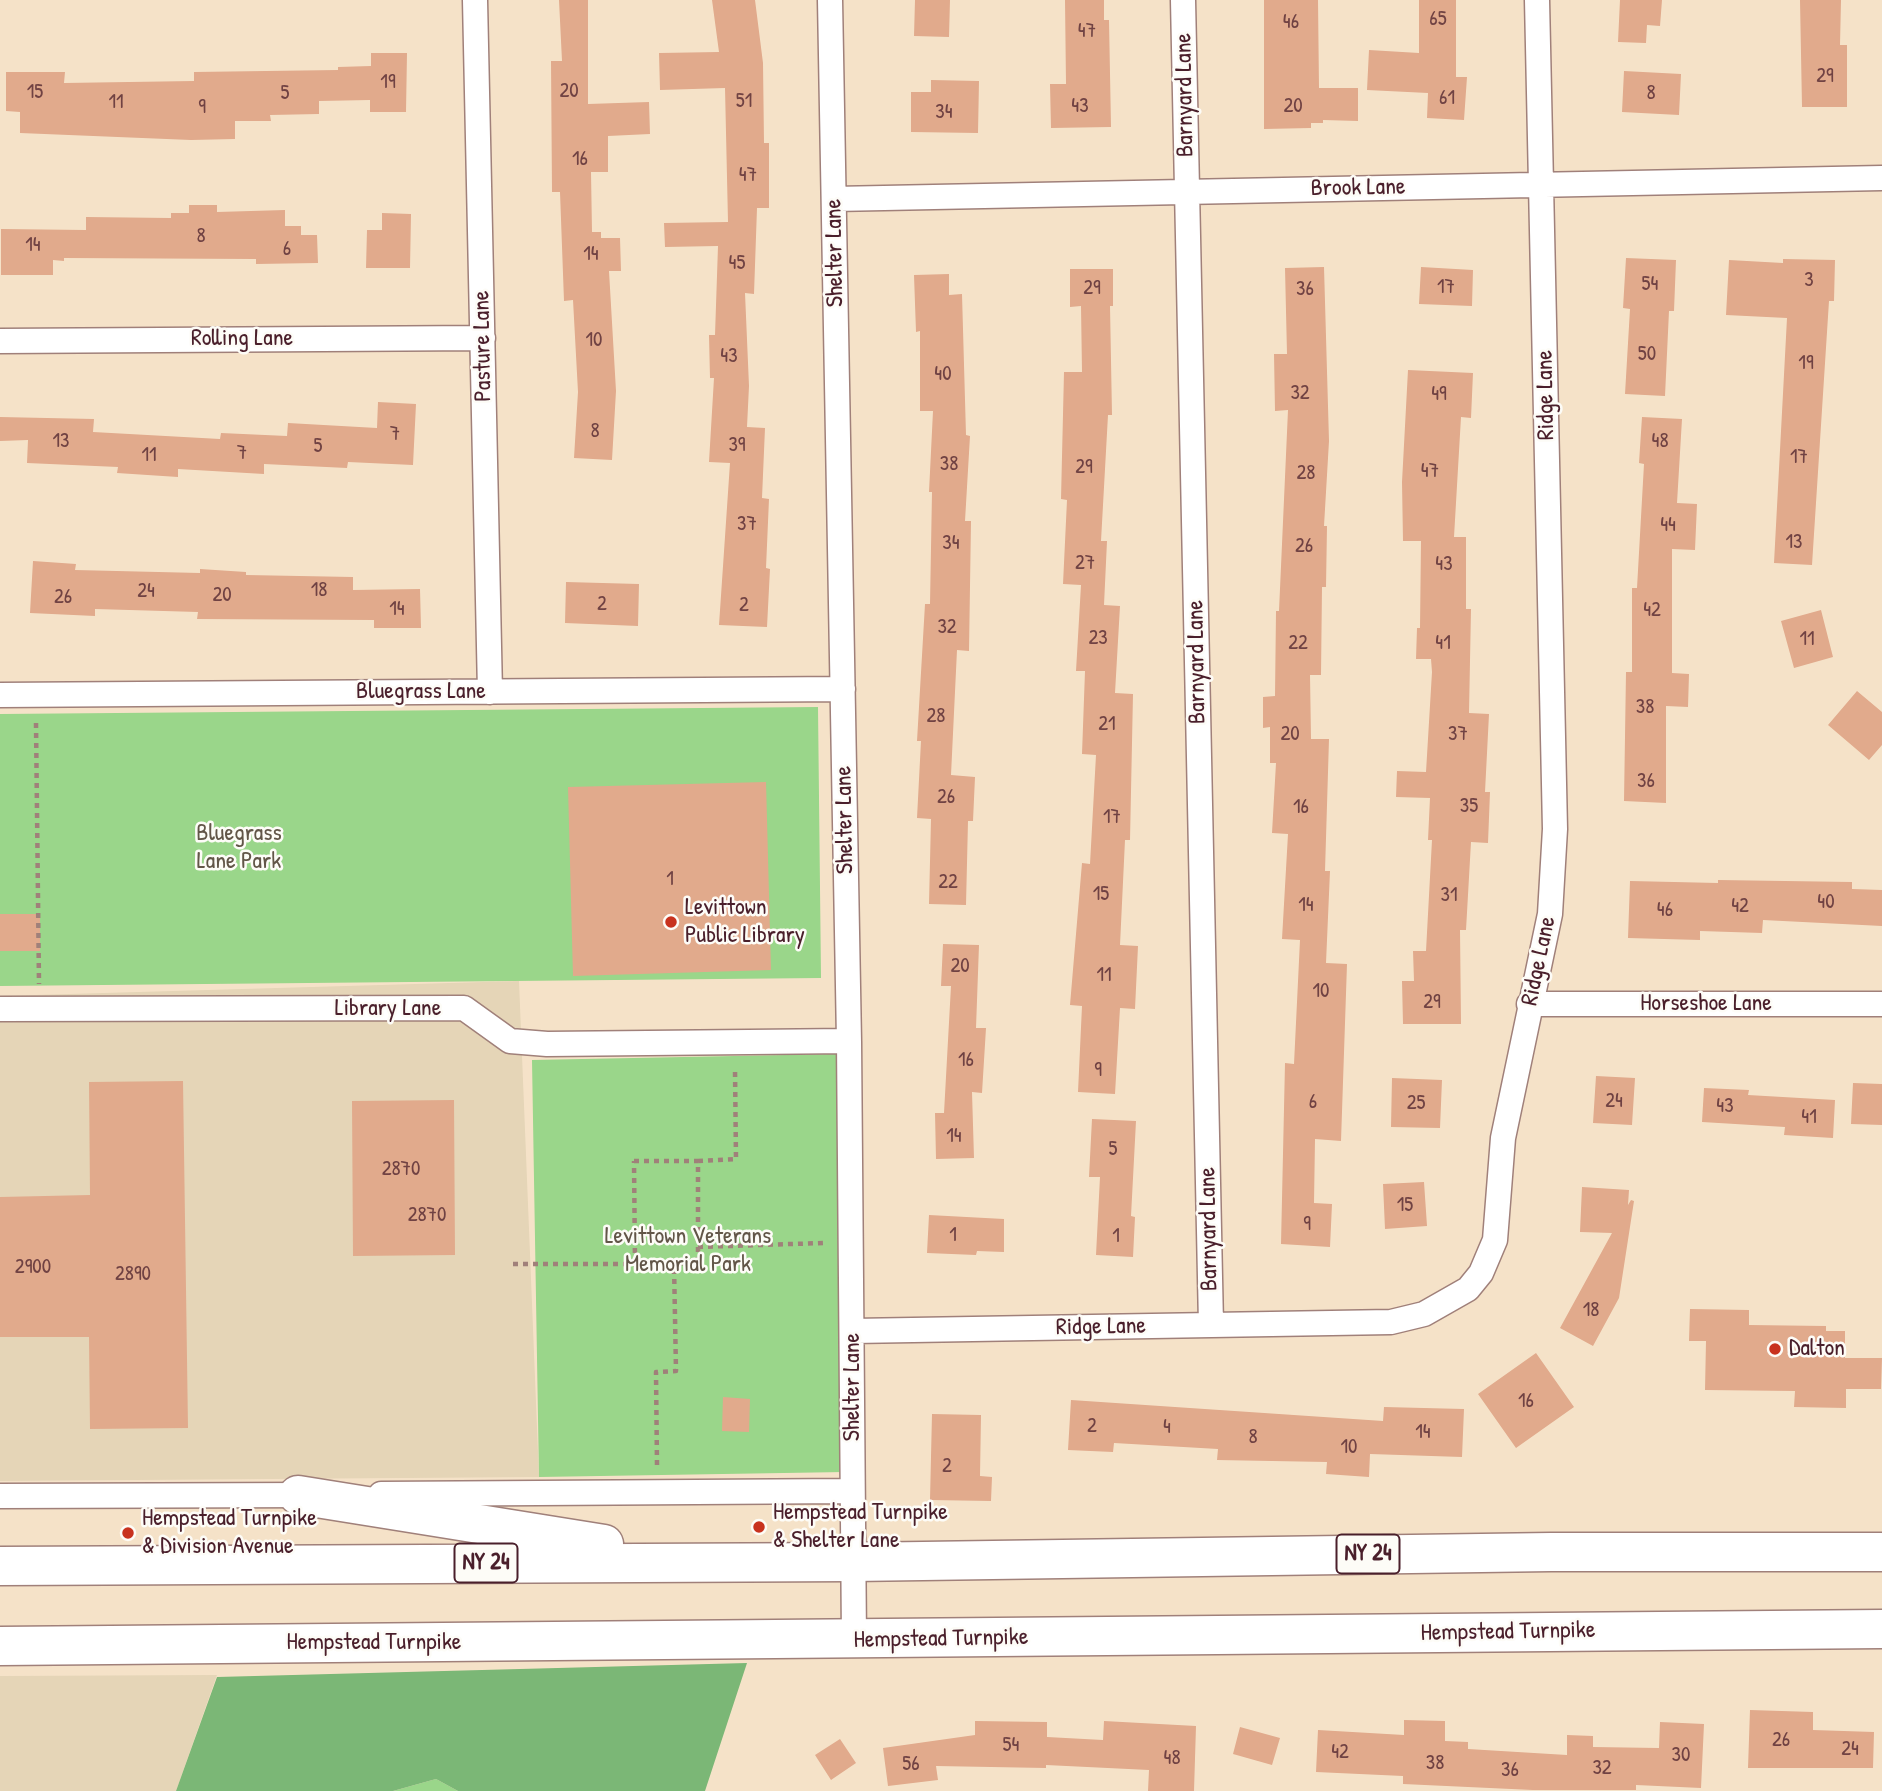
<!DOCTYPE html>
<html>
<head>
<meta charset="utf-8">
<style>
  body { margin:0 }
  canvas { display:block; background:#f5e2c8 }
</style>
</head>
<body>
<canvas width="1882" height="1791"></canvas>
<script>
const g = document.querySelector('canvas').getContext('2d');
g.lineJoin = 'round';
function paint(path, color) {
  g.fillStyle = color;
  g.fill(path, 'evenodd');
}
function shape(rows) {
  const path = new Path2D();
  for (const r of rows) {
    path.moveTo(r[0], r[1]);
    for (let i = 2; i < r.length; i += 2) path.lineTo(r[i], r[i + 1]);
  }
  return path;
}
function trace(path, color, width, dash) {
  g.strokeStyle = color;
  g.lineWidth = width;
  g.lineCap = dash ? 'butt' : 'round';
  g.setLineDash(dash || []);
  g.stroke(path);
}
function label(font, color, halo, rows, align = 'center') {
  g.font = font + ' "Patrick Hand",sans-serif';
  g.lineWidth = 5;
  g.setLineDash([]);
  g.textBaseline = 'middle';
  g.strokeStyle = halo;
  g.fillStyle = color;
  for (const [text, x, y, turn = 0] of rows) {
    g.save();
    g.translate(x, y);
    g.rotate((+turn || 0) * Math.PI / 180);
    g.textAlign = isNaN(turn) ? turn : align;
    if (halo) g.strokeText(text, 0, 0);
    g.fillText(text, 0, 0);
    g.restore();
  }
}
paint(shape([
  [519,981,539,1477,0,1481,0,996],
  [217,1675,176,1791,0,1791,0,1676]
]), '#e5d5b7');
paint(shape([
  [818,707,821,978,0,986,0,714],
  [836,1054,845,1472,539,1477,532,1060],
  [436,1779,458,1791,393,1791]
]), '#9ad68a');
paint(shape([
  [747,1663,705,1791,458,1791,436,1779,393,1791,176,1791,217,1677]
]), '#7bb776');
paint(shape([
  [559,0,588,0,588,104,649,102,650,134,608,136,608,172,591,172,592,232,601,232,601,238,620,238,621,271,609,271,616,391,612,460,574,458,578,392,573,300,564,301,560,192,552,192,551,61,562,61],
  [712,0,755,0,763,63,764,143,769,143,769,208,757,208,754,294,745,293,749,386,747,427,765,428,762,498,769,499,766,568,770,569,767,627,719,625,730,463,709,462,714,378,710,378,709,335,715,335,718,246,665,247,664,223,728,222,725,88,660,90,659,53,719,52],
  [915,0,950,0,949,37,914,36],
  [1065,0,1104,0,1104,20,1109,20,1111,127,1051,128,1050,84,1066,84],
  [1264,0,1318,0,1319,88,1358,88,1358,121,1323,120,1323,123,1311,123,1311,128,1264,129],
  [1419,0,1456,0,1456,77,1467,77,1464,120,1427,118,1428,93,1367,90,1369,50,1419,53],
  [1620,0,1662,0,1660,26,1647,25,1646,43,1618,42],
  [1800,0,1841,0,1840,45,1847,45,1847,107,1802,107],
  [371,53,407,53,406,112,370,112,370,100,319,101,319,114,270,115,271,121,235,121,235,139,191,140,20,133,20,112,6,111,6,72,65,72,64,83,194,81,194,72,338,70,338,67,371,66],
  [1624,71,1681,74,1679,115,1622,112],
  [931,80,979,81,978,133,911,132,911,92,931,92],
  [189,205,217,205,217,212,285,210,285,226,301,226,301,235,317,235,318,263,256,264,256,259,64,258,64,261,53,260,53,275,1,275,1,229,86,230,86,217,171,218,171,213,189,213],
  [382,213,411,214,410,268,366,268,367,230,382,230],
  [1626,258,1676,260,1674,311,1669,311,1665,396,1625,394,1630,309,1623,308],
  [1783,259,1835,260,1834,301,1829,301,1812,565,1774,563,1787,318,1726,315,1729,260,1783,263],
  [1324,267,1329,441,1324,526,1327,526,1326,587,1322,587,1321,675,1310,675,1311,739,1329,739,1325,871,1330,871,1326,963,1347,964,1341,1141,1315,1139,1314,1203,1332,1204,1330,1247,1281,1244,1285,1063,1294,1064,1300,940,1282,939,1288,834,1272,833,1276,763,1270,763,1270,727,1263,728,1263,697,1275,696,1276,611,1279,611,1288,410,1275,411,1274,354,1287,354,1285,268],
  [1421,267,1473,270,1472,306,1419,304],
  [1070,269,1113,269,1113,306,1110,306,1112,415,1108,415,1101,541,1107,541,1104,605,1120,606,1115,693,1133,694,1130,840,1125,840,1120,945,1138,946,1135,1009,1120,1008,1115,1094,1078,1092,1082,1006,1070,1005,1082,863,1090,864,1096,755,1082,754,1085,671,1076,671,1081,585,1063,584,1067,500,1061,499,1064,372,1082,372,1081,306,1070,307],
  [949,274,949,295,962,294,966,435,970,436,965,521,971,521,969,651,957,650,951,775,975,777,973,821,968,821,966,905,929,904,931,819,917,818,921,741,917,741,925,604,930,604,932,492,929,492,933,411,920,411,920,331,916,332,914,275],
  [1408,370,1473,373,1471,418,1461,417,1454,537,1466,537,1466,609,1471,609,1469,713,1489,714,1485,792,1490,792,1488,843,1471,842,1466,930,1460,930,1461,1024,1403,1024,1402,981,1414,981,1413,951,1426,951,1432,840,1428,840,1430,798,1396,797,1397,771,1426,772,1432,672,1431,659,1416,659,1417,628,1420,628,1421,541,1403,541,1402,482],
  [378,402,416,404,413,465,348,462,347,468,264,464,264,474,178,469,178,477,117,473,118,467,27,463,28,440,0,441,0,417,94,419,93,432,220,439,221,433,287,436,288,423,377,428],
  [1642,417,1682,419,1677,503,1697,504,1695,550,1672,549,1672,673,1689,674,1688,707,1666,706,1666,803,1624,801,1626,672,1632,672,1632,588,1637,588,1644,464,1639,463],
  [33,561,76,564,75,570,200,573,200,569,246,572,246,575,353,577,353,590,420,589,421,628,374,628,374,620,197,619,198,612,95,609,95,616,30,613],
  [566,582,639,584,638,626,565,623],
  [1821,610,1833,657,1794,668,1781,621],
  [1857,691,1882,712,1882,745,1869,760,1828,725],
  [766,782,771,970,573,976,568,787],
  [1718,880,1852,882,1852,889,1882,890,1882,926,1763,920,1762,933,1700,931,1700,940,1628,938,1630,881,1718,883],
  [0,914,40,914,40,951,0,951],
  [943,944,979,945,976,1028,986,1028,982,1093,972,1092,974,1158,936,1159,935,1113,944,1113,951,986,941,986],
  [1596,1076,1635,1078,1632,1125,1593,1123],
  [1392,1078,1442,1080,1440,1128,1391,1127],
  [183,1081,188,1428,90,1429,89,1337,0,1337,0,1197,90,1195,89,1082],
  [1853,1083,1882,1084,1882,1125,1851,1124],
  [1704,1088,1749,1090,1748,1095,1835,1100,1833,1138,1784,1135,1785,1127,1702,1122],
  [454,1100,455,1255,353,1256,352,1101],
  [1092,1119,1136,1121,1131,1216,1135,1217,1133,1257,1096,1255,1100,1177,1089,1177],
  [1424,1182,1427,1226,1385,1229,1383,1184],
  [1582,1187,1629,1190,1628,1205,1631,1200,1634,1201,1619,1298,1593,1346,1560,1328,1612,1233,1580,1232],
  [929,1215,1004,1219,1004,1252,977,1251,976,1255,927,1253],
  [1690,1309,1749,1310,1749,1325,1826,1326,1826,1331,1845,1331,1845,1358,1882,1358,1881,1389,1846,1389,1846,1408,1794,1407,1795,1391,1705,1390,1706,1341,1689,1341],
  [1536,1353,1574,1407,1516,1448,1478,1394],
  [723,1397,750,1399,749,1432,722,1431],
  [1071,1400,1383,1421,1384,1407,1464,1409,1462,1457,1370,1454,1369,1477,1326,1474,1327,1462,1217,1460,1218,1449,1114,1443,1113,1452,1068,1450],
  [932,1414,981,1415,980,1476,992,1477,991,1501,930,1500],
  [1750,1710,1813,1712,1813,1730,1874,1732,1873,1768,1748,1768],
  [1404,1720,1445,1721,1445,1741,1468,1742,1468,1749,1567,1755,1567,1735,1593,1736,1593,1747,1659,1748,1660,1722,1704,1724,1701,1788,1636,1785,1636,1790,1533,1790,1403,1784,1403,1776,1316,1772,1318,1730,1404,1735],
  [975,1721,1047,1722,1047,1737,1103,1740,1104,1721,1196,1726,1194,1791,1148,1791,1149,1770,1046,1765,1046,1768,936,1766,938,1780,888,1786,883,1748,975,1735],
  [1240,1727,1280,1738,1272,1765,1233,1754],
  [840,1739,856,1763,831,1780,815,1755]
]), '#e1aa8c');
const minor = shape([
  [475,0,490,692],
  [830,0,849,1041,854,1640],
  [1183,0,1211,1324],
  [834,199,1882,178],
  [0,341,483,338],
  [0,695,843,689],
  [1529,1004,1882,1004],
  [0,1009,464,1008,510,1041,547,1044,849,1041],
  [853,1331,1391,1322,1424,1314,1468,1289,1481,1273,1495,1240,1503,1138,1550,914,1555,829,1537,0],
  [381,1494,852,1491],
  [0,1496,313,1495]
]);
const primary = shape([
  [298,1495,604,1544],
  [0,1566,853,1562,1551,1552,1882,1552],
  [0,1646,1882,1629]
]);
trace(minor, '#a0807a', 27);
trace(primary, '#a0807a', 41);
trace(shape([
  [36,723,39,984],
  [634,1161,698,1161,698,1263,635,1264,634,1161],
  [698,1161,736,1159,735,1069],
  [698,1247,823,1243],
  [513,1264,635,1264],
  [657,1465,656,1372,676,1371,674,1264]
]), '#a0807a', 4.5, [5, 5]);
trace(minor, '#fff', 24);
trace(primary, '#fff', 38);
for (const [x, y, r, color] of [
  [671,922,7,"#c8321e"],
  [1775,1349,7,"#c8321e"],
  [759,1527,7,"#c8321e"],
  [128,1533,7,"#c8321e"]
]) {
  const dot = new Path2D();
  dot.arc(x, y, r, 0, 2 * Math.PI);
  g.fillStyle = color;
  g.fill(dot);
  trace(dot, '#fdfcf7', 2.5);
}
label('21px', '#704243', null, [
  ["65",1438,19],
  ["46",1291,22],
  ["47",1087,31],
  ["29",1825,76],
  ["19",388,82],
  ["20",569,91],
  ["15",35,92],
  ["5",285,93],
  ["8",1651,93],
  ["61",1447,98],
  ["51",744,101],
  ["11",116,102],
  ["43",1080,106],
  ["20",1293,106],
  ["9",202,107],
  ["34",944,112],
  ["16",580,159],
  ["47",748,175],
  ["8",201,236],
  ["14",33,245],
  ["6",287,249],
  ["14",591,254],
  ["45",737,263],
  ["3",1809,280],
  ["54",1650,284],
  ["17",1446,287],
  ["29",1092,288],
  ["36",1305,289],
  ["10",594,340],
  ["50",1647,354],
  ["43",729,356],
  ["19",1806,363],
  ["40",943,374],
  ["32",1300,393],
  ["49",1439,394],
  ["8",595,431],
  ["7",395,434],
  ["13",61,441],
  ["48",1660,441],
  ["39",737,445],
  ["5",318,446],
  ["7",242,453],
  ["11",149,455],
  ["17",1799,457],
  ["38",949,464],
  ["29",1084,467],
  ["47",1430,471],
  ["28",1306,473],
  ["37",747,524],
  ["44",1668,525],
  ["13",1794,542],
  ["34",951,543],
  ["26",1304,546],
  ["27",1085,563],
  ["43",1444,564],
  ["18",319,590],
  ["24",146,591],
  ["20",222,595],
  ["26",63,597],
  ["2",602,604],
  ["2",744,605],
  ["14",397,609],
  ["42",1652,610],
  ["32",947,627],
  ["23",1098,638],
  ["11",1807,639],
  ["22",1298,643],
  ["41",1443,643],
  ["38",1645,707],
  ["28",936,716],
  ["21",1107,724],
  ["20",1290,734],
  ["37",1458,734],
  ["36",1646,781],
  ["26",946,797],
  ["35",1469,806],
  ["16",1301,807],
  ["17",1112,817],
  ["1",670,879],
  ["22",948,882],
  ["15",1101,894],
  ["31",1449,895],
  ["40",1826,902],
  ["14",1306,905],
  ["42",1740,906],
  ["46",1665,910],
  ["20",960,966],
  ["11",1104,975],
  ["10",1321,991],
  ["29",1432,1002],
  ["16",966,1060],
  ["9",1098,1070],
  ["24",1614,1101],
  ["6",1313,1102],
  ["25",1416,1103],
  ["43",1725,1106],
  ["41",1809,1117],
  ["14",954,1136],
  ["5",1113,1149],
  ["2870",401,1169],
  ["15",1405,1205],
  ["2870",427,1215],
  ["9",1307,1224],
  ["1",953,1235],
  ["1",1116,1236],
  ["2900",33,1267],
  ["2890",133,1274],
  ["18",1591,1310],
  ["16",1526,1401],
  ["2",1092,1426],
  ["4",1167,1427],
  ["14",1423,1432],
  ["8",1253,1437],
  ["10",1349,1447],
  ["2",947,1466],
  ["26",1781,1740],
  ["54",1011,1745],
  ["24",1850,1749],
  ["42",1340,1752],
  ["30",1681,1755],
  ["48",1172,1758],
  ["38",1435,1763],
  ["56",911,1764],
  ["32",1602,1768],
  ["36",1510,1770]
]);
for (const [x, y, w] of [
  [1368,1554,63],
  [486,1563,63]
]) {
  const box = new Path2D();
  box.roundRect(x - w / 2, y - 19.5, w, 39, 5);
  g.fillStyle = '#fdfcf7';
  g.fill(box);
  trace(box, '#4a1f2b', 2);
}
label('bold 23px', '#4a1f2b', null, [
  ["NY 24",1368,1554],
  ["NY 24",486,1563]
]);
label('24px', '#4a1f2b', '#fdfcf7', [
  ["Barnyard Lane",1185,95,-91],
  ["Brook Lane",1358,188,-1],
  ["Shelter Lane",835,253,-91],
  ["Rolling Lane",242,339],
  ["Pasture Lane",483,346,-91],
  ["Ridge Lane",1546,395,-91],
  ["Barnyard Lane",1197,662,-91],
  ["Bluegrass Lane",421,692],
  ["Shelter Lane",845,820,-91],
  ["Ridge Lane",1539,961,-78],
  ["Horseshoe Lane",1706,1004],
  ["Library Lane",388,1009],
  ["Barnyard Lane",1209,1229,-91],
  ["Ridge Lane",1101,1327,-1],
  ["Shelter Lane",853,1387,-90],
  ["Hempstead Turnpike",1508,1632,-1],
  ["Hempstead Turnpike",941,1639,-1],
  ["Hempstead Turnpike",374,1643]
]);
label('24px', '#625648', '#fdfcf7', [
  ["Bluegrass",239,834],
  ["Lane Park",239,862],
  ["Levittown Veterans",688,1237],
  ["Memorial Park",688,1265]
]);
label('24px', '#4a1f2b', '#fdfcf7', [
  ["Levittown",685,908],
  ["Public Library",685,936],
  ["Dalton",1789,1349],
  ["Hempstead Turnpike",773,1513],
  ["& Shelter Lane",773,1541],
  ["Hempstead Turnpike",142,1519],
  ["& Division Avenue",142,1547]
], 'left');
</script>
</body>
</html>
